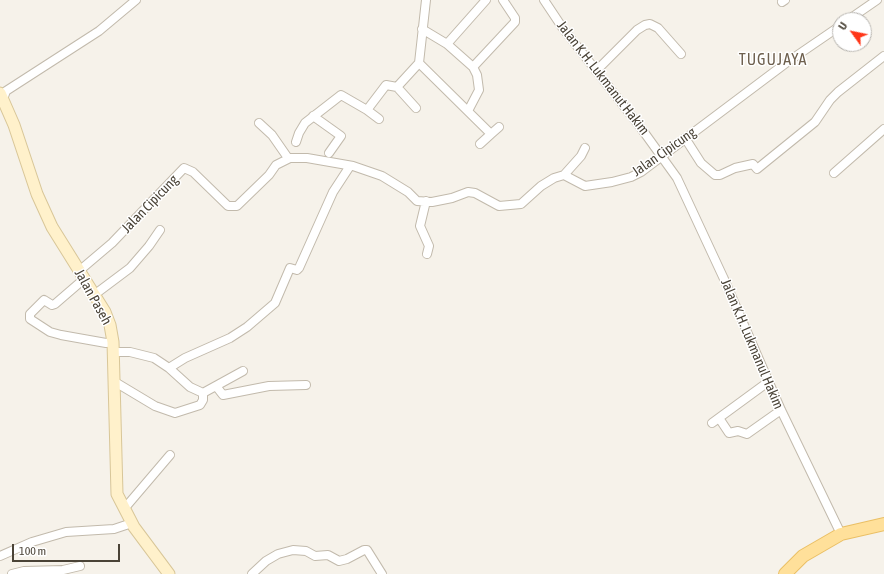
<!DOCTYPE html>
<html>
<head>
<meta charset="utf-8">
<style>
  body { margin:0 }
  #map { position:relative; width:884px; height:574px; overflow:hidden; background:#f6f2ea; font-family:"Asap Condensed",sans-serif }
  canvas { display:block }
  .north { position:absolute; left:832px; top:12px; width:40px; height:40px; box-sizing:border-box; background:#fff; border:1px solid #b7b4af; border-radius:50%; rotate:303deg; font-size:11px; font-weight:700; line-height:16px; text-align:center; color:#4a4337 }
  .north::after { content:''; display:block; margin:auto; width:14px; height:18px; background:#ff3618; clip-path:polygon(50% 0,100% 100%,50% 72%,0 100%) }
  .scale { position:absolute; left:12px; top:544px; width:108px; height:18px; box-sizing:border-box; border:2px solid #4a4337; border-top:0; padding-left:5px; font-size:12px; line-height:14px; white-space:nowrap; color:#4a4337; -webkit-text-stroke:3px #fff; paint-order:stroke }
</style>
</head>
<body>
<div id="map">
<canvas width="884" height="574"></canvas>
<div class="north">U</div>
<div class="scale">100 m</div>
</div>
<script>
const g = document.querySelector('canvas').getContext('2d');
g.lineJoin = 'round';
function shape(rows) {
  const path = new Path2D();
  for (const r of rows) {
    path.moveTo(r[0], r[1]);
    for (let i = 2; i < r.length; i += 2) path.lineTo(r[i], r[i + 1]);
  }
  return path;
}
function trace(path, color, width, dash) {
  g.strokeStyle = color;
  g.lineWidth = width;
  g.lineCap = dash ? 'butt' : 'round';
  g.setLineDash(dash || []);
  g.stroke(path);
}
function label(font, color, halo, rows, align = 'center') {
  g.font = font + ' "Asap Condensed",sans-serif';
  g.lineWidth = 3;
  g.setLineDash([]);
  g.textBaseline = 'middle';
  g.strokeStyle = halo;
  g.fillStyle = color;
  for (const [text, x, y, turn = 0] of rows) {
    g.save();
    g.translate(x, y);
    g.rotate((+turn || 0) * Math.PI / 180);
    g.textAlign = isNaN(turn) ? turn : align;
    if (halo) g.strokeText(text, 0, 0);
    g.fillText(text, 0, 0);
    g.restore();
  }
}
const street = shape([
  [544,0,562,27,641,128,677,178,724,279,781,410,841,534],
  [782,2,785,0],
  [848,20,877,0],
  [422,29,447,44,473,67,515,22,515,18,503,0],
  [447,44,486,0],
  [419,63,491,134,499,127],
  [596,71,637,30,645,25,650,24,658,28,681,54],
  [3,99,6,91,99,31,136,0],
  [416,108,397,87,419,63,426,0],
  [367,110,379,119],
  [468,111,479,90,477,75,473,67],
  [313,116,341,136,329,153],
  [259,123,272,135,288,158],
  [685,138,701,163,715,175,720,175,735,168,753,164,757,169,815,122,830,100,838,92,884,56],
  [296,142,299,133,305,123,341,95,367,110,386,85,397,87],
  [480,144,491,134],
  [834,173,884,129],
  [564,175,581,156,585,148],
  [426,201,420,226,429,246,427,254],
  [79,271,112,243,184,168,193,172,228,206,237,206,269,175,276,165,290,158,307,158,353,166,382,176,408,192,417,201,432,202,452,198,468,192,475,193,499,206,521,204,541,186,554,178,564,175,585,186,612,182,631,177,641,172,786,63,840,26],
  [84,279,55,304,52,305,44,300,30,314,30,319,50,332,61,335,106,343,113,342],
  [94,295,130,268,149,246,160,230],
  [113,352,130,352,154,358,169,368,190,387,203,393,243,371],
  [169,368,185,358,230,338,247,327,275,303,290,268,297,270,299,268,333,192,350,166],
  [115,382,155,406,175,413,200,405,203,400,203,393],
  [216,386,223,395,269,386,306,385],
  [719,418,729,433,738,431,747,434,781,410],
  [712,423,768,382],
  [124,509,170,455],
  [0,556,32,542,66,532,114,529,132,523],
  [12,574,24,571,63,570,80,566],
  [252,574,266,561,278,554,293,550,306,551,315,556,328,555,339,561,347,559,364,550,367,550,382,574]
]);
const secondary = shape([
  [0,93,14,125,37,194,52,227,105,312,110,325,113,342,117,494,134,527,169,574]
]);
const primary = shape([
  [785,574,803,556,841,534,884,524]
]);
trace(street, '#c2baac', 10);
trace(secondary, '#d8c698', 13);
trace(primary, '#eabf64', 14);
trace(street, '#fff', 8);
trace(secondary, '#fff1cb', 11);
trace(primary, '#ffe09a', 12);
label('14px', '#4a4337', '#fff', [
  ["Jalan K.H. Lukmanut Hakim",603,78,52],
  ["Jalan Cipicung",664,152,-35],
  ["Jalan Cipicung",150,204,-46],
  ["Jalan Paseh",93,297,61],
  ["Jalan K.H. Lukmanul Hakim",752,344,67]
]);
g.letterSpacing = '1px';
label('16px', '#6e604e', '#fff', [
  ["TUGUJAYA",773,60]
]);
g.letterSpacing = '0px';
</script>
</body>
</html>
